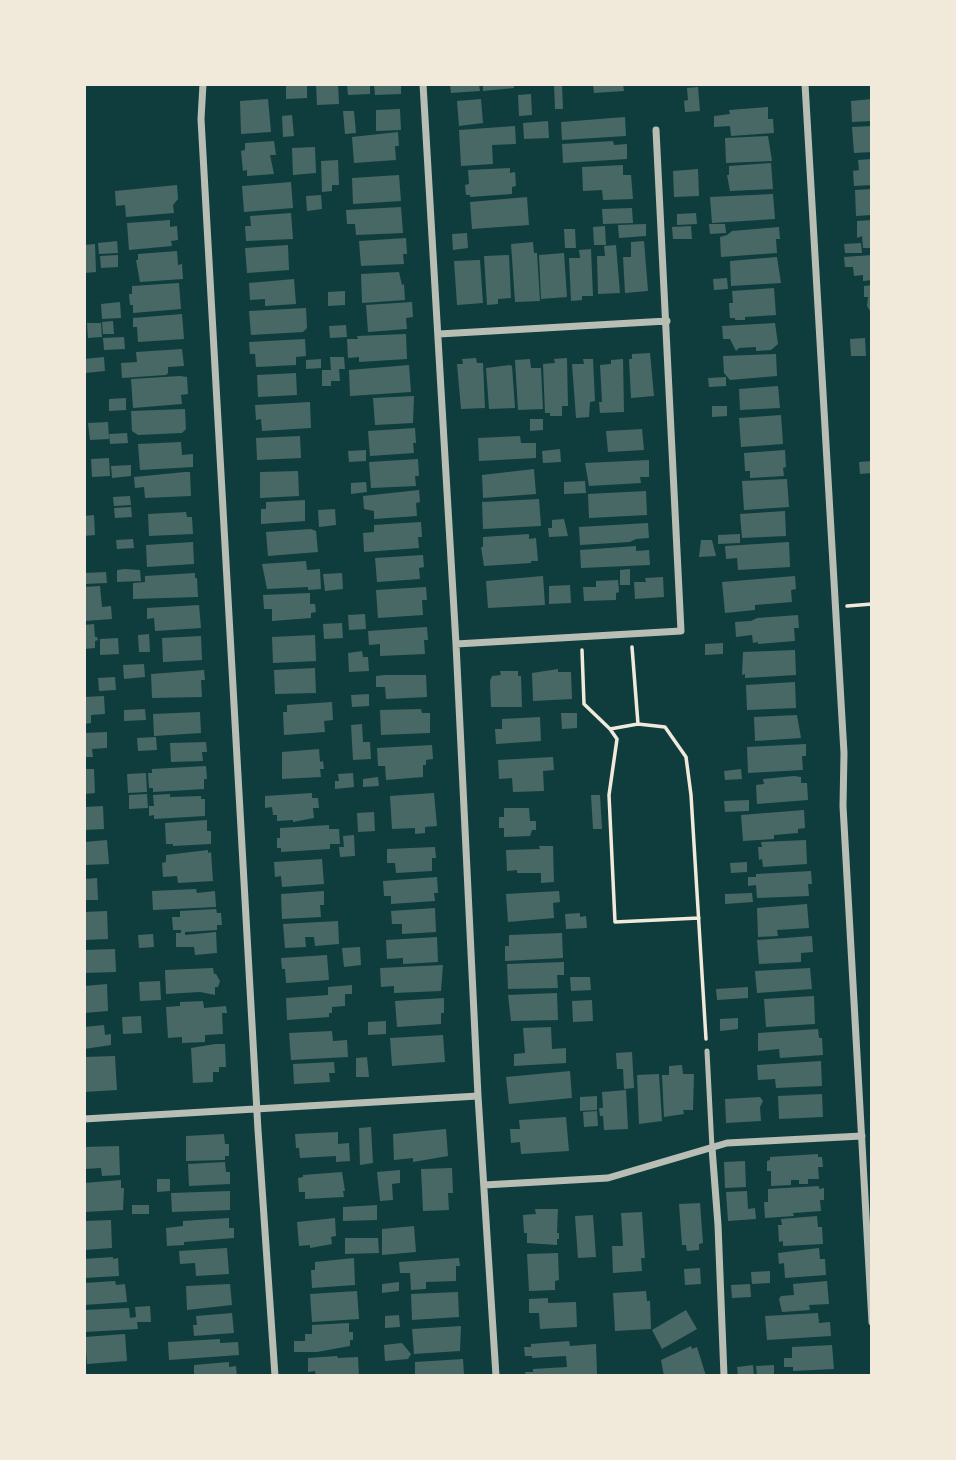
<!DOCTYPE html>
<html>
<head>
<meta charset="utf-8">
<style>
  body { margin:0 }
  #map { position:relative; width:956px; height:1460px; overflow:hidden; background:#0f3d3e; font-family:"Alegreya Sans",sans-serif }
  canvas { display:block }
  .frame { position:absolute; inset:0; border:86px solid #f1e9da; pointer-events:none }
</style>
</head>
<body>
<div id="map">
<canvas width="956" height="1460"></canvas>
<div class="frame"></div>
</div>
<script>
const g = document.querySelector('canvas').getContext('2d');
g.lineJoin = 'round';
function paint(path, color) {
  g.fillStyle = color;
  g.fill(path, 'evenodd');
}
function shape(rows) {
  const path = new Path2D();
  for (const r of rows) {
    path.moveTo(r[0], r[1]);
    for (let i = 2; i < r.length; i += 2) path.lineTo(r[i], r[i + 1]);
  }
  return path;
}
function trace(path, color, width, dash) {
  g.strokeStyle = color;
  g.lineWidth = width;
  g.lineCap = dash ? 'butt' : 'round';
  g.setLineDash(dash || []);
  g.stroke(path);
}
paint(shape([
  [286,84,307,84,307,98,286,99],
  [316,84,338,84,339,104,317,105],
  [347,84,370,84,370,94,348,95],
  [374,84,401,84,401,94,375,95],
  [450,84,479,84,480,91,451,93],
  [483,84,514,84,514,88,483,91],
  [554,84,562,84,563,109,555,109],
  [593,84,623,84,624,91,594,93],
  [698,87,700,111,685,112,684,101,688,100,687,88],
  [531,94,532,115,519,116,518,95],
  [268,99,271,132,241,134,240,101],
  [481,99,483,123,459,126,457,101],
  [872,99,872,121,852,122,851,101],
  [768,107,768,119,773,119,774,133,731,136,730,126,714,127,714,116,730,114,729,110],
  [400,109,401,130,376,131,376,110],
  [343,111,354,111,356,133,345,134],
  [292,115,294,136,283,137,282,116],
  [625,117,626,136,562,140,561,122],
  [548,121,549,138,524,139,523,123],
  [515,126,516,144,492,145,493,164,461,166,459,130],
  [872,126,872,152,854,153,852,127],
  [398,132,399,146,395,146,396,160,354,163,352,137],
  [768,136,772,161,726,163,725,138],
  [274,141,276,155,270,155,274,174,247,176,247,170,243,171,241,151,245,150,245,143],
  [613,141,614,145,627,144,627,159,563,163,562,144],
  [315,147,316,173,293,175,292,148],
  [872,159,872,185,854,186,853,171,859,170,858,160],
  [338,160,339,185,332,185,332,191,322,192,321,161],
  [771,163,773,189,730,191,727,175,729,175,729,166],
  [623,165,623,175,631,175,633,199,603,200,602,190,583,191,582,167],
  [510,168,510,173,515,172,516,186,512,187,512,194,470,197,470,195,466,195,465,185,469,184,468,170],
  [698,169,699,196,674,197,673,171],
  [399,175,401,201,353,204,352,178],
  [291,182,293,208,244,212,242,186],
  [177,185,178,199,173,205,174,213,126,217,125,205,116,206,115,191],
  [872,189,872,215,856,216,855,190],
  [773,194,775,219,712,223,710,197],
  [321,195,322,209,307,211,306,196],
  [527,197,529,225,472,229,470,202],
  [401,207,403,233,356,235,355,224,347,224,346,210],
  [632,208,633,223,603,224,602,209],
  [291,213,293,239,246,241,245,226,251,226,250,216],
  [696,213,697,224,677,225,677,214],
  [170,220,170,227,177,226,178,240,171,241,172,246,129,250,127,223],
  [872,220,872,248,863,248,862,236,857,238,857,221],
  [646,224,646,236,619,238,618,225],
  [709,224,725,224,726,233,710,234],
  [605,226,606,245,594,245,593,227],
  [691,226,692,239,673,239,672,227],
  [779,227,780,239,776,239,777,253,721,257,720,237,727,235,732,231],
  [564,229,575,229,576,248,565,248],
  [467,233,468,248,453,250,452,234],
  [406,238,407,254,403,254,404,264,361,266,359,241],
  [117,241,118,253,99,254,98,243],
  [644,241,648,291,625,293,623,257,631,257,631,242],
  [533,242,534,253,537,253,540,301,515,302,511,244],
  [861,243,862,253,845,253,844,244],
  [95,244,96,272,84,273,84,245],
  [288,245,289,270,247,273,245,248],
  [616,245,620,293,598,294,597,256,605,256,604,246],
  [591,249,593,296,582,296,582,300,571,301,569,258,580,258,579,250],
  [177,251,178,265,182,264,183,279,140,282,136,260,138,260,138,254],
  [564,253,567,297,541,299,539,255],
  [118,255,118,267,101,268,100,256],
  [509,255,511,298,498,299,498,304,487,305,484,256],
  [872,255,872,280,863,281,863,275,854,276,853,267,845,267,844,257],
  [777,257,781,283,731,286,730,261],
  [480,260,483,303,457,305,454,261],
  [399,272,402,285,404,284,405,300,362,303,361,274],
  [727,278,728,289,714,290,713,279],
  [294,279,296,304,265,306,265,299,250,300,249,283],
  [179,283,181,309,133,313,133,305,130,305,129,294,132,294,132,286],
  [872,285,872,311,870,311,867,306,868,297,864,297,864,286],
  [774,288,776,315,745,317,745,320,735,320,735,318,730,318,729,303,733,303,732,291],
  [345,291,345,305,328,306,328,292],
  [120,302,121,318,102,319,101,304],
  [412,302,413,317,406,318,407,329,368,332,366,305],
  [306,308,307,328,303,332,251,335,249,311],
  [182,314,184,339,138,342,137,327,133,327,133,318],
  [113,321,114,334,103,334,102,322],
  [87,323,101,323,102,337,88,338],
  [775,323,778,344,771,350,756,351,756,347,739,348,736,351,730,339,723,339,722,326],
  [346,325,347,337,330,338,329,326],
  [406,334,407,359,359,362,359,357,348,358,347,339,358,339,357,336],
  [124,337,125,349,104,350,103,338],
  [865,338,866,356,851,356,850,339],
  [305,339,306,356,296,357,296,365,256,367,255,354,250,354,249,342],
  [182,349,184,366,168,367,168,373,166,375,122,378,121,363,137,362,136,352],
  [650,353,654,396,631,398,629,359,632,359,632,354],
  [776,354,777,376,730,380,724,373,723,356],
  [104,357,105,371,85,373,84,359],
  [330,357,344,357,345,369,339,369,340,381,331,381,331,386,322,386,322,370,331,370],
  [476,358,477,363,483,363,485,408,461,409,457,364,463,364,462,359],
  [567,358,568,406,562,406,562,416,550,416,550,413,545,413,543,364,555,363,554,359],
  [321,359,321,368,306,369,306,360],
  [530,359,531,368,541,368,543,409,518,410,515,360],
  [583,359,593,359,595,401,590,402,589,417,576,418,572,364,584,364],
  [623,359,624,412,600,413,599,402,602,402,600,365,611,364,611,360],
  [409,365,411,392,350,396,349,370],
  [510,365,512,366,515,408,489,409,486,368],
  [296,373,297,395,258,397,257,375],
  [180,376,187,377,188,394,181,395,182,404,133,408,131,379],
  [726,377,726,386,709,387,708,378],
  [778,386,780,408,740,410,739,389],
  [414,396,413,423,375,425,373,398],
  [126,398,126,410,109,411,109,399],
  [310,402,311,428,262,431,261,419,256,420,255,405],
  [712,406,727,406,727,416,712,417],
  [185,409,186,429,182,433,138,435,132,431,131,411],
  [781,415,783,444,741,447,739,418],
  [530,419,543,419,543,430,530,431],
  [108,422,109,439,90,440,88,423],
  [415,428,416,443,413,443,414,453,370,456,368,431],
  [642,429,644,450,608,452,606,431],
  [127,433,128,443,110,444,109,434],
  [300,436,301,458,257,460,256,438],
  [520,436,521,443,536,443,536,458,479,461,478,438],
  [181,442,182,455,193,454,193,467,140,470,138,444],
  [560,449,561,462,543,463,542,451],
  [366,450,366,461,349,462,348,451],
  [785,450,786,467,783,468,784,476,750,478,750,471,745,471,744,453],
  [109,458,110,476,92,477,91,459],
  [418,459,419,476,415,476,416,486,371,488,369,462],
  [649,460,649,477,640,477,641,483,589,486,585,463],
  [872,461,872,473,860,474,859,462],
  [131,465,131,476,112,478,111,466],
  [534,469,536,494,483,498,482,475],
  [298,471,299,496,260,498,260,472],
  [185,472,190,472,191,496,145,498,144,487,135,488,134,477],
  [787,479,789,507,744,510,742,481],
  [585,481,586,493,564,494,564,482],
  [366,482,367,492,351,494,351,483],
  [419,490,420,502,416,503,417,516,374,519,374,511,364,509,363,496],
  [646,491,647,515,589,518,588,494],
  [130,496,131,505,114,506,113,497],
  [539,499,541,526,483,529,482,502],
  [305,500,305,521,261,524,261,509,266,509,266,502],
  [131,507,132,517,115,518,114,508],
  [335,509,336,525,319,527,318,510],
  [785,511,786,536,742,538,740,514],
  [186,512,187,517,192,517,193,534,149,536,148,514],
  [94,515,95,535,84,536,84,516],
  [564,519,568,536,549,537,548,528,552,528,552,520],
  [421,522,422,537,418,537,419,548,364,552,363,533,374,532,374,525],
  [648,523,649,538,636,539,630,542,580,545,579,527],
  [311,529,316,531,318,552,268,556,266,532],
  [529,534,529,539,536,538,538,561,531,561,531,563,484,566,481,547,483,547,483,537],
  [740,534,740,543,718,544,718,535],
  [133,539,134,548,117,549,116,540],
  [701,540,712,540,716,556,699,557],
  [193,542,194,564,147,567,146,545],
  [789,542,790,567,738,570,737,558,726,559,725,546],
  [636,546,636,551,649,550,650,565,581,568,580,550],
  [423,555,424,567,419,568,420,579,377,582,375,558],
  [306,561,307,570,320,569,321,589,308,590,308,587,267,589,262,564],
  [125,569,140,570,141,581,117,582,117,570],
  [630,569,630,585,620,585,620,570],
  [106,572,107,583,84,584,84,573],
  [195,573,195,578,197,578,198,597,133,599,133,583,145,582,145,576],
  [342,573,343,589,325,591,323,574],
  [543,576,545,605,488,608,486,581],
  [795,576,796,589,791,590,792,602,755,605,755,610,725,613,722,582],
  [663,577,664,597,635,599,634,582,646,582,645,578],
  [618,580,619,592,616,593,616,600,584,601,583,587,596,587,596,581],
  [570,585,571,603,549,604,549,586],
  [100,586,102,607,111,606,112,619,84,621,84,587],
  [426,587,427,600,422,600,423,615,378,618,376,590],
  [310,593,310,604,315,604,316,612,311,613,311,618,272,621,272,609,264,609,263,595],
  [199,605,201,628,155,631,154,618,147,619,147,608],
  [365,614,366,629,349,630,348,615],
  [798,615,799,628,794,628,795,641,758,644,758,642,753,643,752,635,736,637,735,622,751,621,757,618],
  [342,623,343,638,324,639,323,624],
  [94,624,95,637,97,637,98,640,95,641,95,648,84,649,84,625],
  [427,627,428,640,424,640,425,654,380,656,380,644,369,645,368,631],
  [149,634,150,652,139,652,138,635],
  [315,635,316,661,273,663,272,637],
  [201,636,202,660,163,662,162,638],
  [118,638,119,654,100,655,100,639],
  [723,643,723,654,705,655,705,644],
  [795,650,796,675,745,678,745,674,742,675,743,652],
  [362,651,363,657,368,657,369,671,349,672,348,653],
  [144,664,145,677,124,679,123,665],
  [315,668,316,693,275,694,274,670],
  [558,669,558,672,571,672,572,699,533,701,532,673],
  [204,670,205,680,201,680,202,697,152,698,151,674],
  [500,671,518,671,518,676,521,676,522,707,491,707,490,681,492,676,501,675],
  [385,675,426,675,427,697,386,699,385,687,376,687,376,676],
  [115,677,116,690,99,691,98,678],
  [795,682,796,708,747,710,746,685],
  [369,694,369,706,352,707,351,695],
  [104,696,105,714,91,715,91,723,84,724,84,697],
  [332,702,333,720,324,721,325,732,284,735,283,712,287,712,287,705],
  [145,709,146,720,124,721,124,710],
  [421,709,422,713,430,713,430,733,381,735,380,710],
  [200,712,201,733,154,736,153,714],
  [561,713,577,713,577,728,562,729],
  [797,715,801,738,755,741,754,717],
  [540,717,541,741,496,744,495,729,502,729,502,719],
  [362,724,363,742,370,742,371,759,353,760,351,725],
  [107,732,107,748,92,749,93,757,84,757,84,733],
  [156,737,157,750,138,751,137,738],
  [206,742,207,752,202,752,203,761,171,762,170,743],
  [806,744,806,756,802,756,803,770,748,773,747,747],
  [432,745,433,759,426,760,426,765,423,765,423,777,386,780,385,766,378,766,377,748],
  [319,749,320,762,323,761,324,769,320,769,321,777,282,779,282,752],
  [553,757,554,770,543,771,544,791,513,792,512,778,499,779,498,760],
  [206,766,207,779,204,779,204,789,153,792,153,788,149,788,148,773,152,773,152,769],
  [84,769,94,769,95,793,84,794],
  [741,769,742,779,725,780,724,771],
  [146,773,147,792,128,793,127,774],
  [353,773,354,787,335,789,335,781,339,781,338,774],
  [794,776,801,777,801,783,807,783,808,800,757,804,756,785,764,784,763,779],
  [378,777,379,786,363,787,363,779],
  [312,793,312,798,318,798,319,808,313,808,314,818,293,822,293,820,277,821,277,815,273,815,272,807,265,808,265,796],
  [434,793,437,826,425,827,425,833,415,834,415,828,392,829,390,796],
  [147,794,148,808,129,809,129,795],
  [170,794,170,797,201,796,201,799,205,799,205,816,154,819,154,815,149,816,149,806,154,806,153,795],
  [591,795,600,795,602,829,593,829],
  [749,800,749,811,725,812,724,801],
  [103,806,104,829,84,830,84,807],
  [504,808,529,808,530,821,536,821,536,830,532,830,530,836,504,837,504,828,499,828,499,817,504,817],
  [804,810,805,828,798,829,798,833,774,835,774,839,743,841,741,815],
  [374,812,375,831,358,832,357,813],
  [207,820,207,831,211,831,211,844,173,846,173,844,166,844,165,823],
  [329,825,329,829,339,829,340,844,330,844,330,849,281,852,281,848,277,848,277,838,280,838,280,828],
  [354,835,355,856,340,857,339,847,344,847,343,836],
  [107,840,109,864,84,865,84,842],
  [806,840,807,864,763,867,762,859,759,860,758,847,762,847,761,842],
  [539,846,553,846,554,882,541,883,541,873,517,873,517,870,507,871,506,850,540,849],
  [435,847,436,858,432,858,432,871,396,873,395,863,387,863,387,849],
  [208,850,208,853,211,852,213,881,178,883,177,876,163,877,162,863,166,862,166,855],
  [322,859,324,884,282,887,281,876,275,877,274,862],
  [747,862,747,872,731,873,730,863],
  [811,871,812,884,808,884,809,896,757,898,756,885,748,886,748,877,756,877,756,874],
  [437,877,438,893,434,893,435,901,391,904,391,896,384,896,383,881],
  [97,878,98,900,84,900,84,879],
  [196,889,197,893,215,891,216,907,153,910,152,891],
  [324,891,324,905,320,905,321,917,282,919,281,894],
  [559,891,560,902,553,903,554,918,508,922,506,894],
  [752,893,753,902,725,904,725,894],
  [807,904,809,928,777,930,778,936,758,937,757,908],
  [435,908,436,932,402,934,402,924,392,924,391,911],
  [216,909,217,913,221,913,222,925,217,925,217,930,185,932,185,935,216,932,217,953,195,955,194,947,176,947,176,933,181,933,181,930,173,930,172,917,180,917,180,911],
  [107,911,108,939,84,940,84,912],
  [580,913,580,917,586,916,587,928,566,929,565,914],
  [338,921,339,944,315,946,314,937,305,937,306,947,285,948,283,924],
  [562,933,563,958,505,961,505,946,509,946,509,935],
  [153,934,154,947,139,948,138,935],
  [812,936,813,952,801,953,801,962,759,964,757,940],
  [437,937,438,962,403,964,403,958,387,959,386,940],
  [360,947,361,965,344,967,342,948],
  [115,949,116,972,84,973,84,950],
  [327,955,329,980,286,983,285,969,282,969,281,958],
  [564,962,564,975,557,975,558,988,508,989,507,964],
  [443,965,441,991,394,993,394,986,381,987,380,968],
  [213,968,214,974,216,974,220,981,218,987,215,987,215,995,200,992,166,994,165,970],
  [810,968,812,989,757,993,755,971],
  [570,977,590,977,591,990,571,991],
  [160,981,161,1000,140,1001,139,982],
  [107,984,108,1011,84,1013,84,986],
  [352,985,352,994,345,994,345,1006,332,1007,332,1013,329,1013,329,1017,287,1020,286,998,328,995,328,987],
  [748,987,748,998,717,1000,716,989],
  [557,993,558,1020,511,1021,508,995],
  [814,996,815,1024,766,1027,764,999],
  [444,998,444,1013,441,1013,441,1024,397,1027,395,1001],
  [592,1000,593,1021,573,1022,572,1001],
  [203,1001,204,1008,226,1006,227,1013,222,1013,223,1034,205,1035,205,1042,182,1043,182,1037,168,1038,166,1007,180,1006,180,1002],
  [141,1016,142,1033,123,1034,122,1017],
  [738,1018,738,1029,720,1031,720,1019],
  [386,1021,386,1034,368,1035,368,1022],
  [104,1025,105,1035,111,1034,111,1045,84,1049,84,1027],
  [551,1027,552,1049,566,1048,566,1063,514,1066,514,1054,525,1053,523,1028],
  [818,1029,819,1038,822,1038,823,1055,780,1058,779,1049,758,1051,758,1033],
  [332,1031,333,1041,347,1040,348,1057,291,1060,289,1033],
  [443,1035,445,1062,392,1066,390,1038],
  [215,1044,225,1044,226,1067,219,1067,219,1072,213,1072,213,1082,193,1083,191,1048],
  [632,1052,634,1088,624,1089,623,1069,617,1069,616,1053],
  [115,1056,117,1090,84,1092,84,1057],
  [367,1057,369,1077,356,1077,356,1058],
  [821,1061,822,1086,776,1088,775,1079,758,1080,757,1065],
  [334,1062,335,1073,329,1073,330,1082,294,1084,293,1064],
  [682,1065,683,1074,694,1074,693,1110,683,1110,684,1114,664,1117,662,1075,669,1075,669,1066],
  [570,1071,572,1098,509,1104,506,1077],
  [659,1074,662,1121,639,1124,637,1075],
  [626,1090,628,1129,604,1130,603,1116,600,1116,599,1108,603,1108,602,1092],
  [822,1094,823,1117,779,1119,778,1096],
  [597,1096,597,1110,580,1111,580,1097],
  [760,1097,763,1101,760,1107,761,1121,726,1123,725,1099],
  [597,1111,598,1126,584,1127,583,1112],
  [566,1117,569,1151,521,1154,520,1142,511,1143,510,1129,520,1129,519,1120],
  [371,1127,373,1163,360,1165,359,1128],
  [446,1129,448,1156,413,1162,413,1158,394,1160,393,1134],
  [338,1132,338,1144,349,1143,350,1161,336,1162,336,1156,300,1158,299,1148,296,1148,295,1134],
  [224,1134,225,1144,229,1144,229,1156,225,1156,225,1160,186,1161,186,1136],
  [119,1146,120,1175,102,1176,101,1168,84,1169,84,1147],
  [818,1154,818,1157,822,1157,823,1167,818,1167,819,1179,808,1179,808,1184,799,1184,799,1180,791,1180,791,1185,771,1186,771,1171,767,1171,767,1161,770,1160,770,1157],
  [745,1161,746,1187,725,1188,724,1162],
  [225,1162,226,1172,230,1172,230,1184,189,1186,188,1164],
  [452,1168,453,1193,448,1193,449,1210,423,1211,421,1169],
  [400,1170,400,1183,392,1184,393,1200,380,1201,377,1172],
  [342,1172,345,1191,343,1191,344,1197,305,1199,305,1192,299,1192,298,1178,303,1177,303,1175],
  [157,1179,170,1179,170,1191,157,1192],
  [121,1180,121,1188,124,1188,123,1210,84,1212,84,1183],
  [819,1186,819,1189,824,1188,824,1200,820,1200,821,1211,793,1213,794,1216,765,1218,764,1202,768,1202,768,1189],
  [230,1191,230,1210,172,1212,171,1193],
  [747,1191,748,1209,755,1208,756,1219,728,1221,726,1192],
  [700,1203,703,1243,699,1244,699,1250,687,1251,686,1245,682,1245,679,1204],
  [132,1205,149,1205,149,1214,132,1214],
  [377,1205,377,1220,343,1221,343,1207],
  [535,1209,558,1209,557,1233,559,1233,559,1239,557,1239,557,1245,527,1243,527,1233,524,1233,523,1215,536,1214],
  [642,1212,645,1258,641,1258,642,1271,613,1273,612,1246,623,1246,621,1213],
  [593,1215,596,1257,578,1258,575,1216],
  [817,1216,818,1227,822,1227,823,1244,783,1246,783,1241,779,1242,778,1225,782,1225,781,1219],
  [229,1218,229,1228,234,1228,234,1238,184,1242,184,1245,167,1246,166,1228,183,1226,183,1221],
  [335,1218,336,1236,331,1237,332,1244,310,1248,310,1245,299,1246,297,1222],
  [111,1220,112,1248,84,1250,84,1221],
  [414,1226,416,1252,382,1255,382,1229],
  [345,1238,378,1238,379,1253,345,1254],
  [227,1248,229,1274,196,1276,195,1263,180,1264,179,1251],
  [819,1248,820,1259,825,1259,826,1275,785,1278,784,1263,779,1264,778,1253],
  [558,1253,559,1280,555,1281,555,1290,529,1291,527,1254],
  [113,1257,113,1259,118,1258,119,1276,84,1278,84,1259],
  [354,1258,355,1285,312,1288,311,1270,315,1270,315,1262],
  [459,1258,460,1266,456,1266,456,1281,426,1282,426,1289,411,1290,410,1273,400,1273,399,1262],
  [700,1268,701,1284,685,1285,684,1269],
  [770,1271,770,1283,752,1284,751,1272],
  [115,1281,116,1285,125,1284,127,1302,84,1305,84,1283],
  [827,1281,829,1304,809,1305,810,1310,782,1312,779,1299,781,1296,794,1295,793,1284],
  [399,1282,399,1291,382,1293,382,1284],
  [230,1284,232,1305,187,1310,186,1286],
  [750,1284,751,1297,732,1298,731,1285],
  [357,1291,359,1319,312,1322,310,1294],
  [646,1291,647,1301,650,1301,651,1329,615,1331,613,1293],
  [458,1292,459,1317,412,1320,411,1294],
  [548,1298,548,1303,576,1302,577,1327,540,1329,539,1313,529,1313,529,1299],
  [150,1306,151,1322,137,1322,138,1329,84,1332,84,1310,129,1308,130,1318,136,1317,135,1307],
  [686,1310,697,1329,662,1349,652,1330],
  [232,1313,234,1333,194,1336,193,1325,197,1325,196,1316],
  [818,1313,819,1323,830,1322,831,1336,767,1340,765,1316],
  [399,1315,400,1327,385,1328,385,1316],
  [349,1323,349,1332,353,1332,353,1340,350,1340,350,1346,317,1352,294,1352,294,1341,305,1341,305,1334,312,1334,312,1325],
  [461,1326,460,1351,414,1354,412,1329],
  [125,1334,127,1361,87,1364,85,1337],
  [220,1339,220,1343,238,1342,239,1355,169,1360,168,1342],
  [569,1341,570,1346,596,1344,597,1374,526,1376,525,1372,533,1372,533,1369,567,1367,566,1356,532,1358,532,1356,525,1356,524,1347,531,1347,531,1344],
  [402,1343,411,1354,408,1359,385,1361,384,1345],
  [832,1345,834,1369,793,1371,793,1367,784,1367,784,1358,792,1358,792,1347],
  [691,1346,692,1349,697,1347,706,1376,664,1376,661,1360],
  [337,1356,338,1358,358,1357,359,1376,316,1376,315,1371,308,1372,308,1358],
  [463,1359,464,1375,462,1376,415,1376,415,1362],
  [229,1362,229,1367,236,1366,237,1376,194,1376,194,1365],
  [753,1365,754,1376,738,1376,737,1367],
  [774,1365,774,1376,757,1376,756,1366]
]), '#486865');
trace(shape([
  [847,606,872,604],
  [632,647,638,724],
  [582,650,584,704,610,729,638,724,665,727,686,757,691,795,706,1039],
  [610,729,617,739,609,795,615,922,699,918]
]), '#f1e9da', 3.5);
trace(shape([
  [707,1051,712,1148]
]), '#b8beb3', 5);
trace(shape([
  [203,84,201,119,258,1130,275,1376],
  [423,84,456,644,478,1096,496,1376],
  [805,84,844,753,843,806,872,1322],
  [439,334,667,321],
  [456,644,681,631,656,130],
  [84,1119,478,1096],
  [712,1148,718,1225,724,1376],
  [484,1185,608,1178,727,1143,862,1136]
]), '#b8beb3', 7);
</script>
</body>
</html>
